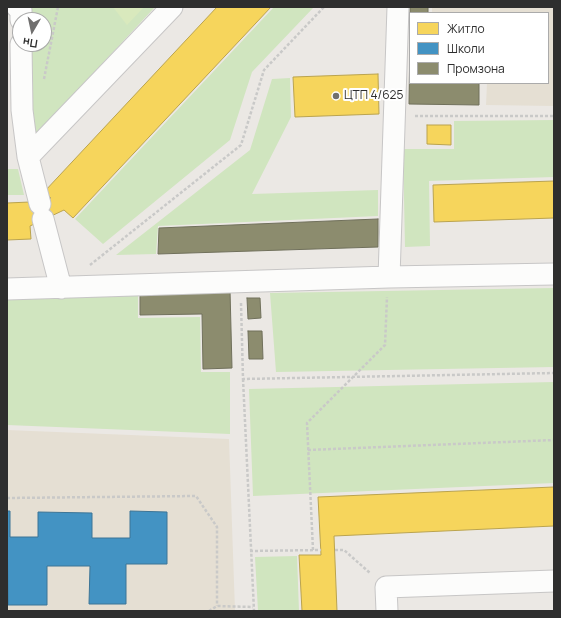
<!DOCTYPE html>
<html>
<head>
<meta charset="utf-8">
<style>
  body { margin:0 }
  #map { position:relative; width:561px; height:618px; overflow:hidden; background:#ebe8e4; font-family:Manrope,sans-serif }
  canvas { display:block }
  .frame { position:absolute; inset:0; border:8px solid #2e2e2e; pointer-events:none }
  .legend { position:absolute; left:409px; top:12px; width:140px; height:72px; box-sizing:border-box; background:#fff; border:1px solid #ababab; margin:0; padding:5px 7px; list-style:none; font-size:12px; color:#2e2e2e }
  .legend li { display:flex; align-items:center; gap:8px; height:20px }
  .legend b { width:20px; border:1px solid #ababab }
  .north { position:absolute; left:12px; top:12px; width:40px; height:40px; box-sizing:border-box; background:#fff; border:1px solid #ababab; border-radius:50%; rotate:189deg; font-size:11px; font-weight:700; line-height:16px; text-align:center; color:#2e2e2e }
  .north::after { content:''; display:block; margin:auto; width:14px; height:18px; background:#706f6e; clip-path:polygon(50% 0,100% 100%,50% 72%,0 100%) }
</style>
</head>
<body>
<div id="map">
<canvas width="561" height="618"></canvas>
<div class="frame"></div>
<ul class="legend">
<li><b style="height:11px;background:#f6d55c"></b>Житло</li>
<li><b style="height:11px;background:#4393c3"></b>Школи</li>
<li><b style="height:11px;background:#8c8c6e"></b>Промзона</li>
</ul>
<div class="north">Пн</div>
</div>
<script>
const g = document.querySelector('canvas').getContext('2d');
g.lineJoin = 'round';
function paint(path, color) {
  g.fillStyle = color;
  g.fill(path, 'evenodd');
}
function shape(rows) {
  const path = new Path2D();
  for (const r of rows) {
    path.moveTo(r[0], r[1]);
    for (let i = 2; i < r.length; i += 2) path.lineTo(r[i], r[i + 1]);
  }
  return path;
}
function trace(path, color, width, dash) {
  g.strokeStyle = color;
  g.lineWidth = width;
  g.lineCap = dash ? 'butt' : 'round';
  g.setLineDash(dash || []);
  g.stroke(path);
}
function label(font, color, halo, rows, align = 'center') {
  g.font = font + ' Manrope,sans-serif';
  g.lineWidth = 4;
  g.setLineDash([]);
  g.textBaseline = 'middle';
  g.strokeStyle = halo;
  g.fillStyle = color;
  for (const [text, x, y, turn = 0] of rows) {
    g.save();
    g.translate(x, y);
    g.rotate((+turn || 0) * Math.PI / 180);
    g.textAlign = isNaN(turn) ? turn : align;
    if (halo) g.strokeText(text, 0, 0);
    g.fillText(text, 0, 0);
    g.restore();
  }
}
paint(shape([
  [432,7,554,7,554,106,486,105,487,83,548,83,548,13,432,13],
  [7,430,229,439,235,611,7,611]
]), '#e5dfd3');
paint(shape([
  [29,7,155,7,29,142,29,44,44,44,44,20,29,20],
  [274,7,314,7,252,72,230,140,103,244,75,219],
  [290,78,291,117,252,194,378,190,378,216,158,226,156,254,116,255,250,150,272,79],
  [554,120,554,177,429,181,430,246,405,247,403,149,454,149,454,121],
  [7,169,18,169,24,195,7,195],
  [554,288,554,367,276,372,270,293],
  [138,293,138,318,200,317,201,372,230,372,230,434,7,425,7,298],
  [554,382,554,483,253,496,249,389],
  [297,556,299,611,258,611,255,557]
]), '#d0e5bf');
paint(shape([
  [113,7,144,7,127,25]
]), '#d9e9bd');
const homes = shape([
  [217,7,271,7,73,218,64,210,30,226,31,239,7,240,7,203,30,202,30,208,51,198,44,192,217,7],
  [378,74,379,114,295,117,293,77,378,74],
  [427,125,451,125,451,145,427,144,427,125],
  [554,181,554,218,434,222,433,185,554,181],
  [554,487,554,526,334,536,337,611,302,611,299,555,321,555,318,497,554,487]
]);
paint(homes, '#f6d55c');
trace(homes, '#baa34e', 1);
const schools = shape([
  [7,511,10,511,10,537,38,537,38,512,92,513,92,538,130,538,130,511,167,512,167,564,126,564,126,604,89,604,90,566,47,566,47,605,8,605,7,511]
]);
paint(schools, '#4393c3');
trace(schools, '#3d7596', 1);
const industry = shape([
  [410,7,428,7,428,13,410,13,410,7],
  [410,38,410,83,479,83,479,105,409,104,410,38],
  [378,219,378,247,158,254,159,228,378,219],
  [230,290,232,368,203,369,202,314,140,315,140,292,230,290],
  [247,298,260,298,261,318,248,319,247,298],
  [248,331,262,331,263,359,249,359,248,331]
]);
paint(industry, '#8c8c6e');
trace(industry, '#70705b', 1);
const minor = shape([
  [17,7,21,10,21,20],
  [21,44,22,110,28,157],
  [40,204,28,157,172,7],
  [43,219,61,288],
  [389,277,398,7],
  [7,289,389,277,554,274],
  [387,611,386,587,554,581]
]);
trace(minor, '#c7c6c6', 23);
trace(shape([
  [44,79,58,7],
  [415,116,554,116],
  [90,265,241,145,264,70,324,7],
  [241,303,243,379,554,373],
  [243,379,254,611],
  [308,450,554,440],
  [7,498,196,496,217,527,217,606],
  [313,550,307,423,385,345,387,297],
  [335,550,344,550,370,573],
  [250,551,321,550],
  [209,611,217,606,253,607]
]), '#c9c9c8', 2.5, [3, 2]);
trace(minor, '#fcfcfb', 21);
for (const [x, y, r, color] of [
  [336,96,4,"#706f6e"]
]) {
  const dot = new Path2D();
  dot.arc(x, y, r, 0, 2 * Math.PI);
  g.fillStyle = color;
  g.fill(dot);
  trace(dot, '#fff', 1.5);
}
label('12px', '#2e2e2e', '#fff', [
  ["ЦТП 4/625",344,96]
], 'left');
</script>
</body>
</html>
